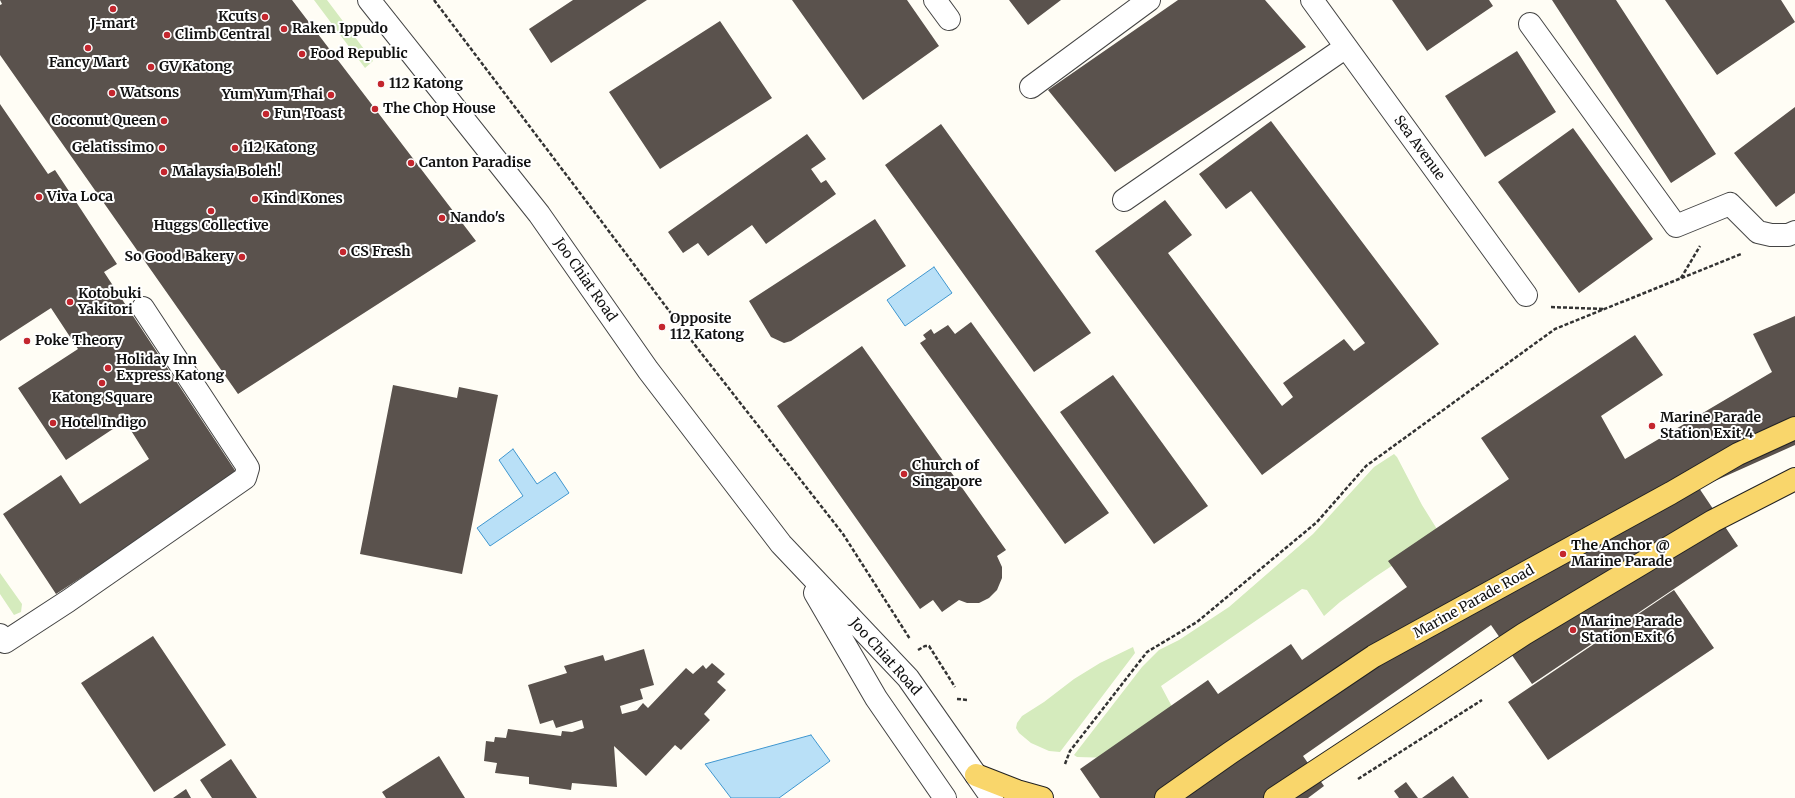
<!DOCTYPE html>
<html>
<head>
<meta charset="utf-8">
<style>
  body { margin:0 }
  canvas { display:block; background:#fffdf5 }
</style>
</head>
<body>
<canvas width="1795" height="798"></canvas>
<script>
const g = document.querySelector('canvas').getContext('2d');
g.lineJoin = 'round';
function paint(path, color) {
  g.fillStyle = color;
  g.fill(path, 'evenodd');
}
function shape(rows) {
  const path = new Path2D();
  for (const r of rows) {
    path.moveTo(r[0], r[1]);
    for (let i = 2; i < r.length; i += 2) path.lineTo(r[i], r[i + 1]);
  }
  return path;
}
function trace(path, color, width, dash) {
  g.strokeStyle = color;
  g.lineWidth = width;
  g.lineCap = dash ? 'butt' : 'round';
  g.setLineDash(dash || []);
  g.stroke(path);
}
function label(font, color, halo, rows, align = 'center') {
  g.font = font + ' Merriweather,serif';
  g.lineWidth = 4;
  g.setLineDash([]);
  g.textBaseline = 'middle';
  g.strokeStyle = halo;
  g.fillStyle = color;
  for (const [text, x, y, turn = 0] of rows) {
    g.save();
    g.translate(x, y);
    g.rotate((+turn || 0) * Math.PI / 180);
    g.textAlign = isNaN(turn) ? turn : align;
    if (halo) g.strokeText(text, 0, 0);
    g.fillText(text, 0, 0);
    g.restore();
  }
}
paint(shape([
  [314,0,327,0,373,61,365,68],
  [1394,454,1397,457,1422,505,1440,534,1375,577,1340,602,1324,616,1307,590,1302,589,1161,686,1177,716,1112,758,1077,757,1074,755,1142,667,1159,650,1179,640,1229,607,1313,534,1374,467],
  [0,573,22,604,21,612,14,615,0,594],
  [1133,647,1135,653,1060,752,1049,751,1031,743,1019,733,1016,728,1017,723,1022,716,1044,702,1074,679,1100,663]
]), '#d5ebbd');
const water = shape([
  [934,267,952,293,905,326,887,300,934,267],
  [513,449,537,484,555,472,569,493,490,546,477,528,523,496,499,460,513,449],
  [811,735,830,761,779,798,731,798,705,764,811,735]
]);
paint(water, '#b9e0f7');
trace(water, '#3f96cf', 1);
paint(shape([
  [0,0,292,0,476,241,238,394,0,55,0,5,2,4],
  [573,0,647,0,551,63,529,29],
  [792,0,907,0,939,46,863,100],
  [1009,0,1061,0,1028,25],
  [1178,0,1265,0,1306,47,1115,172,1048,90],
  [1392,0,1489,0,1493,6,1427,51],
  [1552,0,1616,0,1716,154,1671,183],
  [1665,0,1781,0,1795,22,1717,75],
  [720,21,772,98,660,169,609,92],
  [1517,51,1556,112,1485,157,1445,96],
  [0,104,48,174,55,170,117,264,104,272,238,475,56,594,3,514,61,475,80,504,149,459,125,421,66,460,18,388,78,349,51,308,0,341],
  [1795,107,1795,193,1776,207,1734,153],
  [1271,121,1439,344,1262,475,1095,251,1165,200,1192,235,1168,253,1282,406,1293,397,1283,383,1344,339,1354,351,1365,343,1251,191,1226,209,1199,174],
  [941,124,1091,333,1034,372,885,165],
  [1573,128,1653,239,1579,293,1498,182],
  [807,134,826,159,811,169,821,183,826,180,836,194,766,244,752,225,708,256,698,243,683,253,668,232],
  [875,219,906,266,791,341,784,343,771,337,749,301],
  [1795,316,1795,445,1699,488,1738,546,1532,684,1491,625,1303,756,1324,786,1308,798,1100,798,1080,769,1208,680,1218,694,1291,644,1302,660,1407,587,1388,561,1509,479,1481,438,1635,335,1663,375,1601,416,1625,459,1772,372,1753,334],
  [971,322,1109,513,1065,544,920,343,926,339,923,335,931,329,934,334,948,325,955,334],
  [862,346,1006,550,997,556,1002,567,1002,578,997,590,989,598,979,603,967,603,959,600,942,612,933,600,920,609,777,406],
  [1113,375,1208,506,1154,544,1060,412],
  [393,385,457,398,459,387,498,395,462,574,360,554],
  [1674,590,1714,648,1548,760,1508,702],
  [153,636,226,745,154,792,81,683],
  [644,649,654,685,640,689,643,699,620,706,622,714,637,710,643,703,648,708,686,668,693,674,703,665,706,669,712,663,725,674,717,682,726,690,704,714,710,720,681,750,675,745,646,776,614,746,617,787,572,783,571,790,529,784,529,777,495,773,497,763,484,761,486,741,494,742,495,737,506,738,508,729,561,736,562,731,572,732,584,728,582,720,556,728,553,720,540,724,528,685,567,673,564,666,603,655,605,661],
  [439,756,465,798,386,798,382,792],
  [231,759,257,798,212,798,200,780],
  [1453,776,1469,798,1422,798],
  [1406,782,1418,798,1399,798,1394,791],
  [186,789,191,798,173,798]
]), '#5a524d');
const minor = shape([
  [369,0,539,214,648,370,781,544,908,678,992,798],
  [935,0,949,19],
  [1312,0,1526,295],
  [1530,24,1676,226,1730,204,1758,232,1771,235,1788,235,1795,232],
  [1031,87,1149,0],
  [1124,200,1346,47],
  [815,593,876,698,945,798],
  [0,635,5,642,68,601,245,478,248,468,245,463,143,308]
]);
const major = shape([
  [976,775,1017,791,1042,798],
  [1166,798,1230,753,1374,656,1671,493,1738,454,1795,428],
  [1275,798,1524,634,1713,521,1795,479]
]);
trace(minor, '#444', 24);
trace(major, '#222', 24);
trace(shape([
  [434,0,698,349,843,534,910,639],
  [1681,278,1700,246],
  [1551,307,1603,309],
  [918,650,925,646,929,646,955,687],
  [957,699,968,700],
  [1065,764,1070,751,1147,652,1197,622,1317,522,1366,466,1555,329,1741,254],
  [1358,779,1482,700]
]), '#333', 2.5, [4, 2]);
trace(minor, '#fff', 22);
trace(major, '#f9d66b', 22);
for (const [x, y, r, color] of [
  [113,9,4,"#c4262e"],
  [265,17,4,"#c4262e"],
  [284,29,4,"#c4262e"],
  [167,35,4,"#c4262e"],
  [88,48,4,"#c4262e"],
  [302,54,4,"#c4262e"],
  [151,67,4,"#c4262e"],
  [381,84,4,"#c4262e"],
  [112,93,4,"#c4262e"],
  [331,95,4,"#c4262e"],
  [375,109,4,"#c4262e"],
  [266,114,4,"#c4262e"],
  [164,121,4,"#c4262e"],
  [162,148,4,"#c4262e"],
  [235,148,4,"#c4262e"],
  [411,163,4,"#c4262e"],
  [164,172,4,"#c4262e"],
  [39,197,4,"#c4262e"],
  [255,199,4,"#c4262e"],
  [211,211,4,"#c4262e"],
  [442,218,4,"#c4262e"],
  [343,252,4,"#c4262e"],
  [242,257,4,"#c4262e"],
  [70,302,4,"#c4262e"],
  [662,327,4,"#c4262e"],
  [27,341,4,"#c4262e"],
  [108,368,4,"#c4262e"],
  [102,383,4,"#c4262e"],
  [53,423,4,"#c4262e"],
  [1652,426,4,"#c4262e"],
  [904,474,4,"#c4262e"],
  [1563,554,4,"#c4262e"],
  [1573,630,4,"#c4262e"]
]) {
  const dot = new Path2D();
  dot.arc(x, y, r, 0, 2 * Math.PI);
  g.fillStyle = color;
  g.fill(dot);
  trace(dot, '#fff', 1.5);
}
label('bold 14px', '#111', '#fff', [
  ["Kcuts",257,17,"right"],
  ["J-mart",113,24,"center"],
  ["Raken Ippudo",292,29],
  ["Climb Central",175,35],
  ["Food Republic",310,54],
  ["Fancy Mart",88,63,"center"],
  ["GV Katong",159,67],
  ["112 Katong",389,84],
  ["Watsons",120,93],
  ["Yum Yum Thai",323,95,"right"],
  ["The Chop House",383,109],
  ["Fun Toast",274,114],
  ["Coconut Queen",156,121,"right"],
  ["Gelatissimo",154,148,"right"],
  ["i12 Katong",243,148],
  ["Canton Paradise",419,163],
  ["Malaysia Boleh!",172,172],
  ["Viva Loca",47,197],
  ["Kind Kones",263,199],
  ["Nando's",450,218],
  ["Huggs Collective",211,226,"center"],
  ["CS Fresh",351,252],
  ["So Good Bakery",234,257,"right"],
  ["Kotobuki",78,294],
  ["Yakitori",78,310],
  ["Opposite",670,319],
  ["112 Katong",670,335],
  ["Poke Theory",35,341],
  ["Holiday Inn",116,360],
  ["Express Katong",116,376],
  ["Katong Square",102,398,"center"],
  ["Marine Parade",1660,418],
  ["Station Exit 4",1660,434],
  ["Hotel Indigo",61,423],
  ["Church of",912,466],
  ["Singapore",912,482],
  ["The Anchor @",1571,546],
  ["Marine Parade",1571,562],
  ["Marine Parade",1581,622],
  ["Station Exit 6",1581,638]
], 'left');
label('14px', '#111', '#fff', [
  ["Sea Avenue",1419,148,54],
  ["Joo Chiat Road",585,280,55],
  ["Marine Parade Road",1474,602,-29],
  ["Joo Chiat Road",885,657,48]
]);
</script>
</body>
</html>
